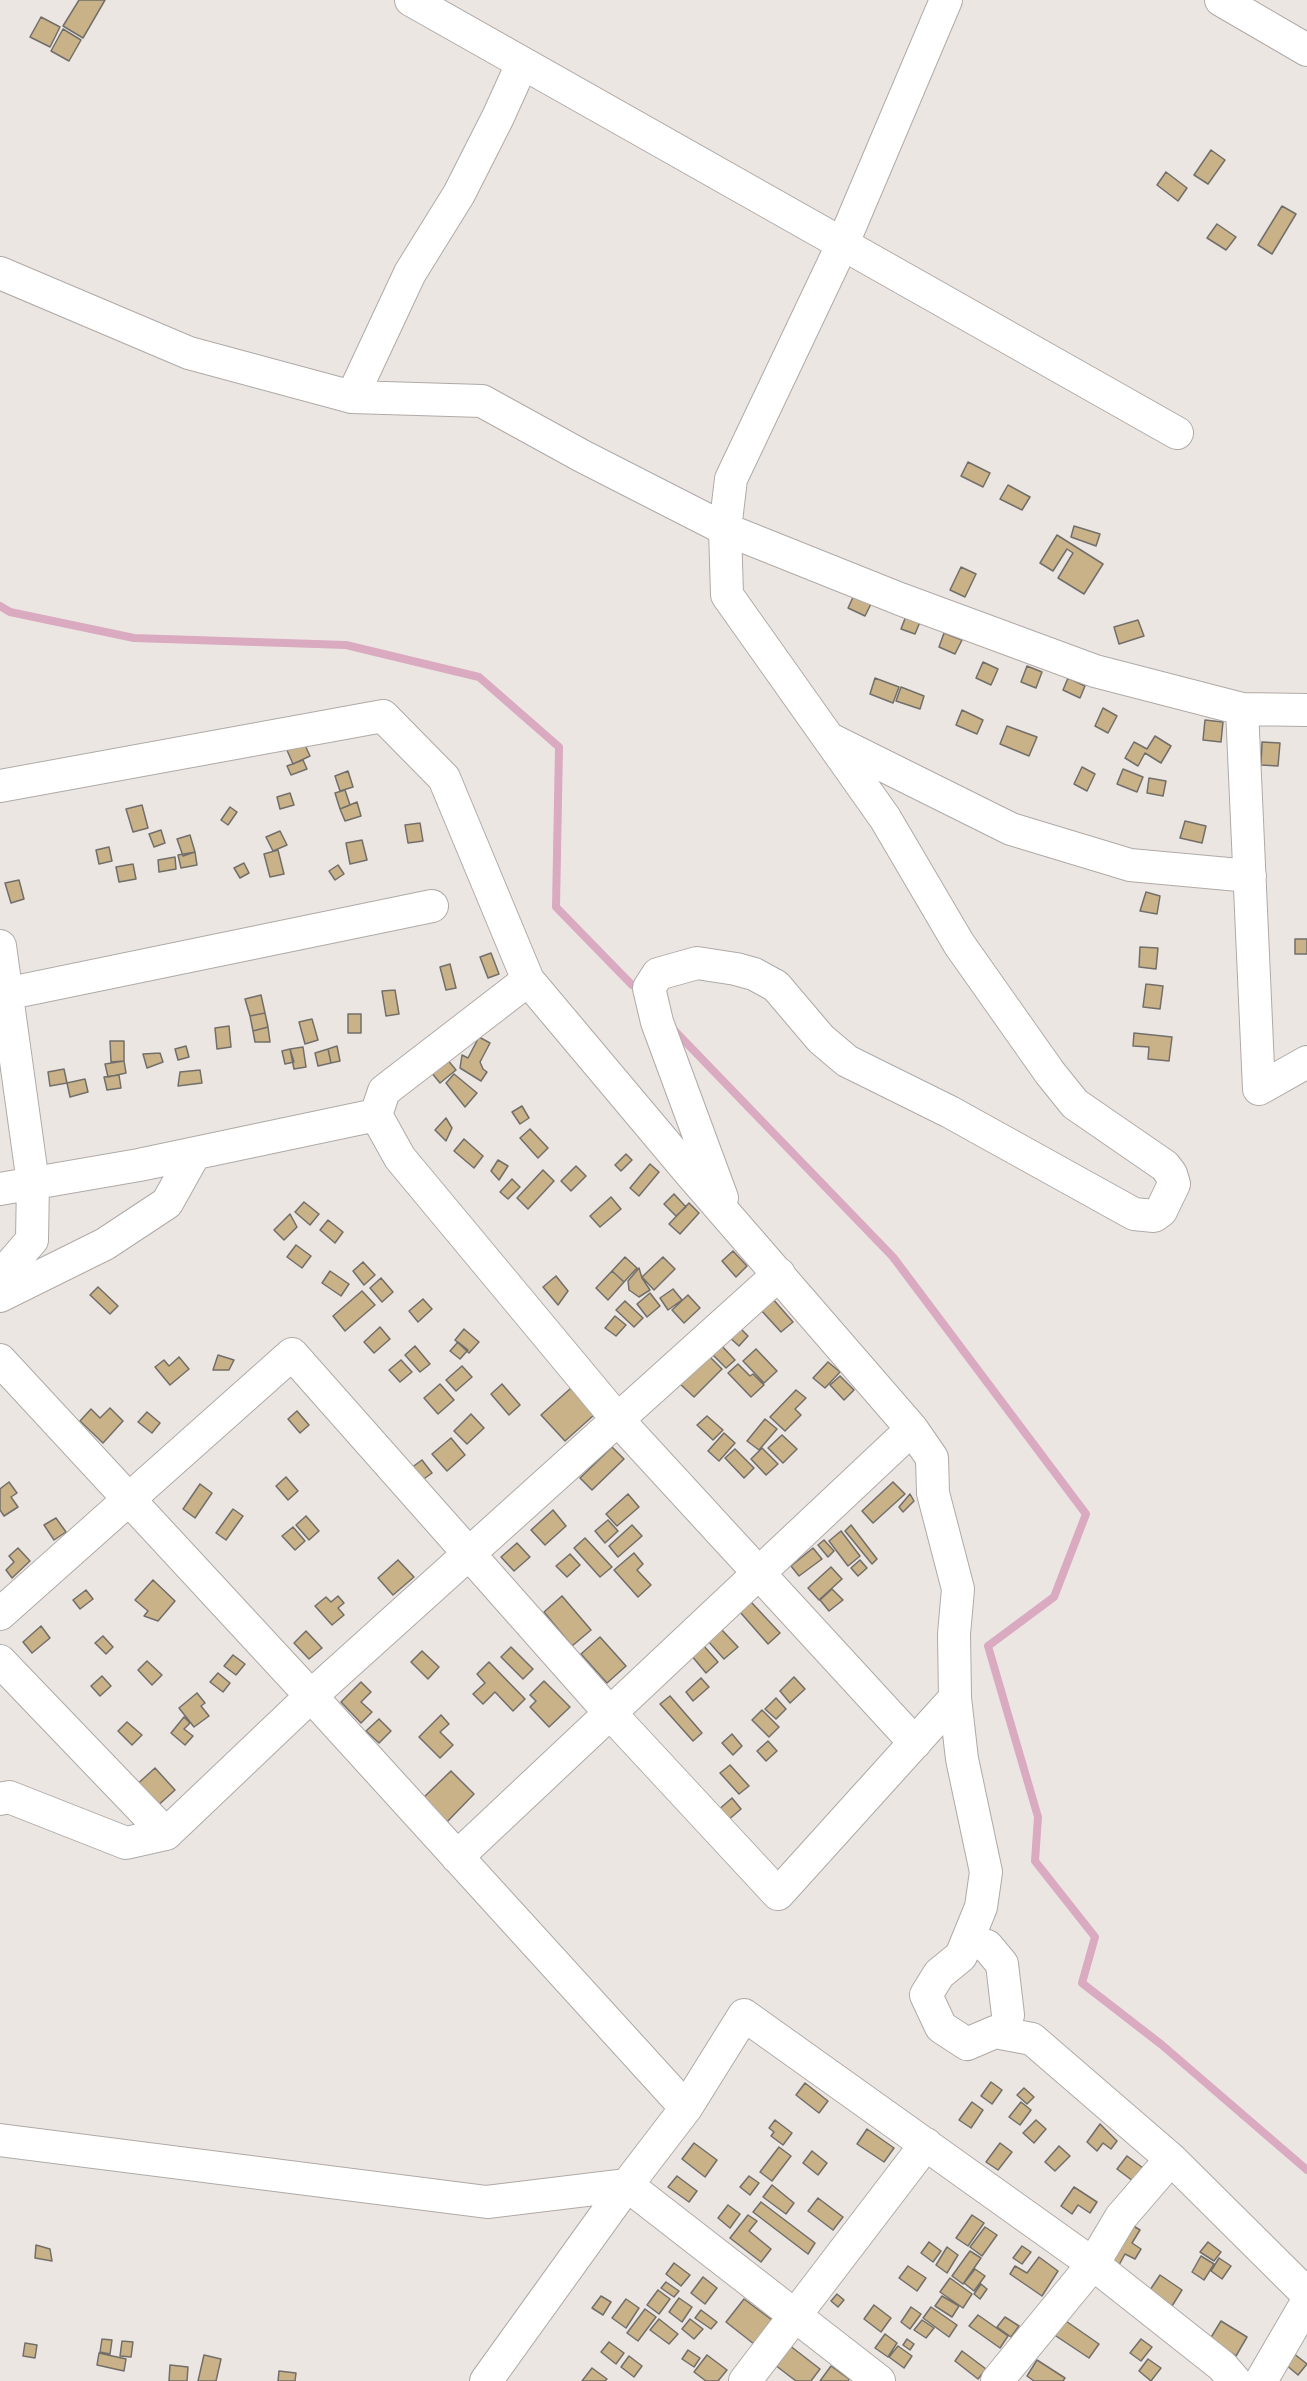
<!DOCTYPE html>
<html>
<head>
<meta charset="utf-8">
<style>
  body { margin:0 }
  canvas { display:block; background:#ece6e3 }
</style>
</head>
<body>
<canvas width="1307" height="2381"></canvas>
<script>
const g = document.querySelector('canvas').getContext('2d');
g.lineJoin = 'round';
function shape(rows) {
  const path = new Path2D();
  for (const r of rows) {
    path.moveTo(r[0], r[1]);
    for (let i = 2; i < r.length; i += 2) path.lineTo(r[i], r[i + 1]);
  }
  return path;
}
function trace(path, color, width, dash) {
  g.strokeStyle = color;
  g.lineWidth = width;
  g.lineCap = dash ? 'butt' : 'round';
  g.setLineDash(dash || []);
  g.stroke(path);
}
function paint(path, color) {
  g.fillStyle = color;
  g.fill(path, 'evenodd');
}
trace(shape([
  [0,606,10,612,134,638,346,645,479,677,559,747,556,907,632,985],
  [673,1029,893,1257,1086,1514,1054,1597,988,1646,1038,1817,1035,1861,1095,1937,1082,1983,1162,2045,1307,2170]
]), '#d9aac0', 8);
const building = shape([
  [79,0,105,0,83,38,63,26,79,0],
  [41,17,60,27,50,47,30,37,41,17],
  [63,29,81,40,69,61,51,51,63,29],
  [1211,150,1225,160,1208,184,1194,175,1211,150],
  [1166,172,1187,188,1178,201,1157,185,1166,172],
  [1282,206,1296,214,1272,254,1258,245,1282,206],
  [1217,224,1236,237,1226,250,1207,238,1217,224],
  [968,462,990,473,983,487,961,476,968,462],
  [1008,485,1030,497,1022,510,1000,499,1008,485],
  [1074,526,1100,534,1096,546,1071,537,1074,526],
  [1057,535,1103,564,1084,594,1058,578,1073,553,1067,549,1053,571,1040,563,1057,535],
  [961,567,976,574,965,597,950,590,961,567],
  [855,593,872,602,865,616,848,608,855,593],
  [906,616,920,622,915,634,901,629,906,616],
  [1138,620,1144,636,1119,644,1114,627,1138,620],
  [944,633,962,640,955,654,939,647,944,633],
  [983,662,998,669,991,685,976,678,983,662],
  [1027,666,1042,672,1036,688,1021,682,1027,666],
  [875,678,899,687,893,703,870,694,875,678],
  [1068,678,1085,686,1080,698,1063,690,1068,678],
  [901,687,924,696,920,709,896,701,901,687],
  [1103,708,1117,716,1108,733,1095,726,1103,708],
  [962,710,983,720,977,734,956,725,962,710],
  [1205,720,1223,722,1221,742,1203,740,1205,720],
  [1007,726,1037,737,1029,756,1000,744,1007,726],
  [1155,736,1171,746,1161,763,1145,753,1138,766,1125,758,1134,742,1147,749,1155,736],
  [303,741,310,756,293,764,286,748,303,741],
  [1262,742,1280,743,1278,766,1261,765,1262,742],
  [303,760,307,769,291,775,287,766,303,760],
  [1082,767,1095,774,1087,791,1074,784,1082,767],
  [1123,769,1143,777,1137,792,1117,784,1123,769],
  [348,771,353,787,340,791,335,776,348,771],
  [1149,778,1166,781,1163,796,1147,793,1149,778],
  [345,790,350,805,340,809,335,793,345,790],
  [290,793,294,805,280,809,277,797,290,793],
  [357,802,361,816,345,821,340,809,357,802],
  [142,805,148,828,133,832,126,809,142,805],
  [230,807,237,812,228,825,221,820,230,807],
  [1185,821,1206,826,1202,843,1180,838,1185,821],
  [420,823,423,841,408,843,405,825,420,823],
  [161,830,165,843,154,847,149,834,161,830],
  [280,831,287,845,273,851,266,837,280,831],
  [190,835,195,852,183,856,177,839,190,835],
  [362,840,367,860,350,864,346,843,362,840],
  [109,847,112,861,99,864,96,850,109,847],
  [278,850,284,874,270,877,264,854,278,850],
  [195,852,197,865,181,868,178,855,195,852],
  [175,857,176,869,159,872,158,860,175,857],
  [244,863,249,873,240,878,234,868,244,863],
  [133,864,136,879,119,882,116,867,133,864],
  [338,865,344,874,335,880,329,871,338,865],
  [19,880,24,899,11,903,5,883,19,880],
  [1146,892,1160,896,1157,914,1140,911,1146,892],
  [1295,939,1307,939,1307,954,1295,954,1295,939],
  [1140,947,1158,948,1156,969,1139,967,1140,947],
  [491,953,499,974,488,978,480,957,491,953],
  [450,964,456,988,446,990,440,967,450,964],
  [1146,984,1163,986,1160,1009,1143,1007,1146,984],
  [395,990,399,1014,386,1016,382,991,395,990],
  [261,995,265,1013,250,1016,245,999,261,995],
  [265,1013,268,1027,253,1031,250,1016,265,1013],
  [348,1014,361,1014,361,1033,348,1033,348,1014],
  [312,1019,318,1040,305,1044,299,1022,312,1019],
  [229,1026,231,1047,217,1049,215,1028,229,1026],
  [268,1027,270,1042,255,1042,253,1031,268,1027],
  [1134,1033,1172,1037,1169,1061,1148,1059,1149,1047,1133,1046,1134,1033],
  [479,1037,490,1043,480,1062,483,1069,487,1072,481,1081,460,1068,462,1055,468,1058,479,1037],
  [110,1041,124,1041,124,1061,111,1062,110,1041],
  [186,1046,189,1057,178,1060,175,1049,186,1046],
  [337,1046,340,1061,331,1063,328,1049,337,1046],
  [303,1047,306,1067,294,1069,290,1049,303,1047],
  [290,1049,294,1062,285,1064,282,1051,290,1049],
  [328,1049,331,1063,318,1066,315,1053,328,1049],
  [160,1053,163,1062,147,1068,143,1054,160,1053],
  [446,1058,456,1070,440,1083,431,1072,446,1058],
  [124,1061,126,1073,108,1077,105,1064,124,1061],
  [64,1069,67,1083,50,1086,48,1072,64,1069],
  [200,1070,202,1083,178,1086,180,1072,200,1070],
  [454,1074,477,1093,465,1107,446,1083,454,1074],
  [119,1075,121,1088,107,1090,104,1077,119,1075],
  [85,1079,88,1092,70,1097,67,1083,85,1079],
  [522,1106,529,1118,520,1124,512,1112,522,1106],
  [446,1118,452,1128,446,1141,435,1130,446,1118],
  [530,1129,548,1148,538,1158,520,1138,530,1129],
  [464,1139,483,1156,474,1168,454,1151,464,1139],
  [626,1154,632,1160,621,1171,615,1165,626,1154],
  [498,1160,508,1166,499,1180,491,1171,498,1160],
  [650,1164,659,1172,639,1196,630,1188,650,1164],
  [576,1166,586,1176,571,1191,561,1181,576,1166],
  [543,1170,554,1181,528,1209,517,1198,543,1170],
  [512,1179,520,1187,508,1199,500,1192,512,1179],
  [674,1194,686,1207,676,1216,664,1204,674,1194],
  [611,1197,621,1209,600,1227,590,1216,611,1197],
  [304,1202,319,1214,310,1225,295,1212,304,1202],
  [689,1203,699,1213,680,1234,669,1224,689,1203],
  [290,1214,297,1227,284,1240,274,1230,290,1214],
  [328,1220,343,1232,335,1243,320,1230,328,1220],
  [296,1245,311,1256,302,1268,287,1257,296,1245],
  [733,1251,747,1266,736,1277,722,1261,733,1251],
  [625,1257,637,1268,624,1282,612,1271,625,1257],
  [663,1257,675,1269,654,1290,642,1277,663,1257],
  [363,1262,375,1275,364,1285,353,1271,363,1262],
  [639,1268,642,1278,650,1290,639,1297,629,1290,628,1281,639,1268],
  [330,1271,349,1284,341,1296,322,1283,330,1271],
  [612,1271,624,1282,608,1300,596,1288,612,1271],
  [556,1276,568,1291,558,1305,543,1287,556,1276],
  [381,1278,393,1292,382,1302,370,1288,381,1278],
  [98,1287,118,1306,110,1314,90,1295,98,1287],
  [673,1289,682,1300,668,1310,660,1298,673,1289],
  [362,1291,375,1305,345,1331,333,1316,362,1291],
  [650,1293,660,1306,647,1317,637,1304,650,1293],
  [688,1295,700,1308,684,1323,672,1310,688,1295],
  [772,1298,793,1322,781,1332,760,1309,772,1298],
  [423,1299,432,1309,418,1322,409,1311,423,1299],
  [625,1301,643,1318,634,1327,616,1310,625,1301],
  [615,1316,626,1325,616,1336,605,1328,615,1316],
  [380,1327,390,1339,374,1353,364,1342,380,1327],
  [739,1327,748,1336,739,1346,729,1337,739,1327],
  [464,1329,479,1342,469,1353,455,1340,464,1329],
  [458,1342,468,1350,460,1359,450,1351,458,1342],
  [720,1344,735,1360,726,1368,711,1353,720,1344],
  [415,1346,430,1364,420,1372,405,1355,415,1346],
  [756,1349,777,1371,764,1383,743,1361,756,1349],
  [707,1354,722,1369,694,1397,679,1383,707,1354],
  [218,1355,234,1360,229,1370,213,1370,218,1355],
  [179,1357,189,1369,170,1385,155,1367,164,1360,169,1366,179,1357],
  [401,1360,412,1372,400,1382,389,1370,401,1360],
  [828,1362,840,1372,825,1388,813,1378,828,1362],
  [738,1364,750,1376,753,1374,764,1385,751,1397,728,1373,738,1364],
  [462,1366,472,1377,456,1391,446,1380,462,1366],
  [840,1376,854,1390,844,1400,830,1385,840,1376],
  [440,1384,454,1400,438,1414,424,1398,440,1384],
  [502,1384,520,1405,509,1415,491,1394,502,1384],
  [571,1388,594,1415,565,1441,541,1415,571,1388],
  [796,1390,806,1398,795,1409,801,1415,785,1431,770,1417,796,1390],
  [110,1408,123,1421,103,1443,80,1421,91,1409,100,1418,110,1408],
  [297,1411,309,1425,300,1433,288,1419,297,1411],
  [147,1412,160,1423,152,1433,138,1422,147,1412],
  [471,1414,484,1428,467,1444,454,1431,471,1414],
  [707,1416,723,1430,713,1440,697,1425,707,1416],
  [765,1419,777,1429,759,1450,747,1441,765,1419],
  [724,1433,735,1443,719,1461,708,1451,724,1433],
  [782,1435,797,1449,783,1463,768,1448,782,1435],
  [451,1438,465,1455,447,1471,432,1454,451,1438],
  [612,1447,624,1459,592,1490,580,1478,612,1447],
  [762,1448,778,1464,766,1475,751,1459,762,1448],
  [735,1449,754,1468,744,1478,725,1458,735,1449],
  [422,1460,432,1473,421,1481,411,1468,422,1460],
  [286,1477,298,1491,288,1500,276,1486,286,1477],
  [9,1482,17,1493,11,1497,18,1507,4,1516,0,1510,0,1489,9,1482],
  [893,1482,905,1494,873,1523,862,1511,893,1482],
  [200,1484,212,1493,195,1518,183,1509,200,1484],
  [628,1494,639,1507,617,1526,606,1514,628,1494],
  [910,1494,914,1501,903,1512,899,1507,910,1494],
  [233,1509,243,1516,226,1540,216,1533,233,1509],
  [553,1510,566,1526,545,1545,531,1530,553,1510],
  [306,1516,319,1531,309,1540,296,1525,306,1516],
  [56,1518,66,1532,54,1540,44,1525,56,1518],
  [608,1520,618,1531,605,1543,595,1531,608,1520],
  [632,1525,642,1536,618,1557,609,1546,632,1525],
  [851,1525,877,1559,872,1564,845,1531,851,1525],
  [293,1527,305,1541,295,1550,282,1536,293,1527],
  [841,1531,860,1556,848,1566,829,1541,841,1531],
  [585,1538,612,1567,600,1577,574,1548,585,1538],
  [824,1540,834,1551,828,1557,818,1545,824,1540],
  [517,1543,530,1557,514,1571,501,1557,517,1543],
  [18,1548,30,1561,12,1578,6,1570,14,1562,9,1556,18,1548],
  [813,1548,822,1559,799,1576,791,1566,813,1548],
  [634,1553,643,1564,637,1570,651,1585,638,1597,614,1570,634,1553],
  [570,1554,580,1565,567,1577,556,1566,570,1554],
  [398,1560,414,1577,393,1595,378,1578,398,1560],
  [860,1560,867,1568,858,1576,851,1568,860,1560],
  [831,1567,842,1579,819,1600,808,1588,831,1567],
  [153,1580,175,1601,158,1621,144,1616,148,1611,135,1600,153,1580],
  [832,1589,843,1600,829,1611,820,1600,832,1589],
  [86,1590,93,1599,80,1609,73,1600,86,1590],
  [338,1596,344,1603,338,1608,344,1615,332,1625,315,1606,326,1597,331,1602,338,1596],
  [562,1596,591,1630,572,1646,544,1612,562,1596],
  [751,1602,780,1633,768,1644,740,1612,751,1602],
  [41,1626,50,1638,32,1653,23,1642,41,1626],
  [721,1629,738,1647,724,1659,708,1641,721,1629],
  [306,1631,322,1648,309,1659,294,1643,306,1631],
  [103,1636,113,1647,106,1654,95,1643,103,1636],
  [600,1637,626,1666,607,1683,581,1654,600,1637],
  [703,1645,718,1662,706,1673,691,1655,703,1645],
  [511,1647,533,1669,523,1679,501,1657,511,1647],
  [422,1651,439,1667,428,1679,411,1662,422,1651],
  [233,1655,245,1664,236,1675,224,1666,233,1655],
  [147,1661,162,1675,152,1685,138,1670,147,1661],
  [489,1662,525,1699,513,1711,495,1692,483,1704,473,1694,485,1683,477,1674,489,1662],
  [218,1673,230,1683,223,1692,210,1682,218,1673],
  [102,1676,111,1686,100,1696,91,1686,102,1676],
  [794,1677,805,1689,790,1703,780,1691,794,1677],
  [701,1678,709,1687,693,1701,686,1692,701,1678],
  [544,1681,570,1707,549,1727,530,1707,536,1701,530,1695,544,1681],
  [361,1682,371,1692,361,1702,372,1712,361,1723,341,1702,361,1682],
  [197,1693,205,1703,201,1706,209,1716,194,1727,179,1708,197,1693],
  [670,1696,702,1733,693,1741,660,1704,670,1696],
  [776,1698,786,1709,776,1719,765,1709,776,1698],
  [762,1710,779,1727,769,1737,752,1720,762,1710],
  [441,1715,449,1724,440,1732,453,1745,440,1758,419,1737,441,1715],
  [184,1717,190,1723,184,1729,193,1736,185,1745,171,1733,184,1717],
  [379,1719,391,1731,379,1743,366,1731,379,1719],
  [127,1722,142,1735,132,1745,118,1731,127,1722],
  [732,1734,742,1746,733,1755,722,1743,732,1734],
  [768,1741,777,1751,766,1761,757,1751,768,1741],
  [730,1765,749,1786,739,1794,720,1773,730,1765],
  [155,1768,175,1790,153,1810,133,1788,155,1768],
  [451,1771,474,1794,445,1824,421,1800,451,1771],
  [732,1798,741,1809,726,1822,717,1811,732,1798],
  [991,2082,1002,2090,992,2104,981,2096,991,2082],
  [805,2083,828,2101,819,2113,796,2095,805,2083],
  [1024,2088,1034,2097,1027,2104,1017,2095,1024,2088],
  [972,2102,983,2110,971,2128,959,2120,972,2102],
  [1021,2102,1031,2110,1020,2125,1009,2117,1021,2102],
  [775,2120,792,2133,783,2145,771,2136,774,2132,769,2128,775,2120],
  [1036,2120,1046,2129,1034,2143,1023,2133,1036,2120],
  [1100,2124,1117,2141,1111,2149,1103,2143,1097,2151,1087,2142,1100,2124],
  [867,2129,894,2148,884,2162,857,2144,867,2129],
  [694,2143,717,2160,705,2177,682,2159,694,2143],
  [1000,2143,1012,2152,998,2170,986,2162,1000,2143],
  [1059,2146,1070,2156,1055,2171,1045,2162,1059,2146],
  [779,2147,791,2156,772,2181,760,2172,779,2147],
  [812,2151,827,2163,818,2175,803,2163,812,2151],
  [1127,2156,1143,2168,1133,2181,1117,2169,1127,2156],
  [677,2176,697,2191,689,2202,668,2187,677,2176],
  [749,2176,759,2183,750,2195,740,2187,749,2176],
  [772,2185,794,2203,786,2214,763,2197,772,2185],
  [1074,2187,1097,2202,1090,2213,1078,2205,1072,2214,1061,2206,1074,2187],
  [818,2198,843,2217,833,2230,808,2211,818,2198],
  [761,2202,815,2243,808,2254,753,2212,761,2202],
  [728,2205,740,2214,730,2228,718,2218,728,2205],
  [748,2215,757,2221,749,2231,771,2249,761,2262,730,2238,748,2215],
  [972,2215,984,2223,968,2246,956,2238,972,2215],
  [1127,2222,1140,2230,1132,2243,1141,2249,1135,2259,1125,2254,1119,2265,1106,2257,1127,2222],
  [985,2227,997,2235,982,2256,970,2247,985,2227],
  [929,2242,941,2251,933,2262,921,2253,929,2242],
  [1208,2242,1221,2252,1214,2261,1200,2252,1208,2242],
  [36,2245,50,2249,52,2261,35,2258,36,2245],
  [1022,2246,1031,2252,1022,2264,1013,2258,1022,2246],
  [947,2247,958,2255,947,2273,936,2265,947,2247],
  [970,2251,981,2258,963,2284,952,2276,970,2251],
  [1201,2256,1214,2264,1204,2280,1192,2272,1201,2256],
  [1039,2257,1058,2271,1042,2296,1010,2274,1015,2266,1027,2273,1039,2257],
  [1219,2258,1231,2266,1222,2279,1211,2271,1219,2258],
  [674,2263,690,2275,681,2286,666,2274,674,2263],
  [908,2266,926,2278,917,2291,899,2278,908,2266],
  [975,2269,985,2276,974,2291,964,2283,975,2269],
  [1160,2275,1182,2290,1172,2306,1150,2290,1160,2275],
  [703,2277,717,2288,705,2304,691,2293,703,2277],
  [950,2278,972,2294,963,2308,940,2292,950,2278],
  [666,2282,679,2291,674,2297,661,2288,666,2282],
  [981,2284,987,2289,980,2299,974,2294,981,2284],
  [658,2290,670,2299,659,2314,647,2305,658,2290],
  [837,2294,844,2300,838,2307,831,2301,837,2294],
  [601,2296,611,2302,603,2315,592,2308,601,2296],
  [942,2296,959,2306,952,2317,935,2306,942,2296],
  [679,2298,692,2307,682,2322,669,2312,679,2298],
  [626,2299,639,2308,626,2328,612,2318,626,2299],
  [744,2299,772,2320,754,2344,726,2322,744,2299],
  [874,2305,891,2318,881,2332,864,2319,874,2305],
  [911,2307,921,2314,910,2329,901,2322,911,2307],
  [931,2307,957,2325,949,2337,923,2318,931,2307],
  [645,2309,656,2317,638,2341,627,2333,645,2309],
  [701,2310,717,2322,711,2329,695,2318,701,2310],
  [978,2315,1008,2336,1000,2348,969,2326,978,2315],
  [1005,2317,1019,2326,1011,2337,997,2327,1005,2317],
  [659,2319,678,2334,669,2344,650,2330,659,2319],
  [690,2319,703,2329,694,2339,682,2329,690,2319],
  [1063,2319,1099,2344,1089,2358,1053,2334,1063,2319],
  [922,2320,934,2328,926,2338,914,2330,922,2320],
  [1221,2321,1247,2337,1236,2356,1210,2339,1221,2321],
  [885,2334,897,2343,888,2357,875,2348,885,2334],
  [102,2339,112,2340,110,2354,100,2352,102,2339],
  [907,2339,914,2344,910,2350,903,2345,907,2339],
  [1141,2339,1152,2347,1141,2361,1130,2353,1141,2339],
  [122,2341,133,2342,131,2357,120,2356,122,2341],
  [609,2342,624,2353,616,2364,601,2352,609,2342],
  [25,2343,37,2345,35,2358,23,2356,25,2343],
  [789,2345,820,2369,811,2381,796,2381,775,2365,789,2345],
  [898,2346,912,2356,904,2368,889,2357,898,2346],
  [688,2350,700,2358,694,2367,682,2359,688,2350],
  [962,2351,986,2369,978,2379,955,2361,962,2351],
  [99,2353,126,2359,124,2371,97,2365,99,2353],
  [1293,2353,1307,2364,1298,2375,1285,2364,1293,2353],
  [204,2355,221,2359,216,2381,198,2381,204,2355],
  [707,2355,727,2370,718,2381,706,2381,694,2372,707,2355],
  [629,2356,642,2366,634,2377,621,2367,629,2356],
  [1148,2359,1161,2368,1151,2381,1139,2371,1148,2359],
  [1037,2360,1065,2378,1063,2381,1034,2381,1027,2376,1037,2360],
  [170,2365,188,2367,187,2381,169,2381,170,2365],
  [831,2366,849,2379,848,2381,820,2381,831,2366],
  [592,2368,607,2379,605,2381,582,2381,592,2368],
  [279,2371,296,2373,295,2381,278,2381,279,2371]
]);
paint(building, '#c9b188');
trace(building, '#726f6a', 1.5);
const street = shape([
  [411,0,1177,433],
  [1221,0,1307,50],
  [0,273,189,353,352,397,482,401,582,456,725,529,900,599,1095,671,1242,709,1307,710],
  [352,397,410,273,459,194,498,117,522,64],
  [1242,709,1259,1089,1307,1062],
  [832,740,1011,829,1130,865,1250,876],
  [0,786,383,716,444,778,528,980,691,1174,912,1429,932,1458,933,1493,958,1589,954,1634,955,1698,962,1759,986,1872,981,1907,961,1956,939,1974,926,1995,941,2027,967,2044,995,2032,1032,2039,1171,2159,1307,2294],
  [0,946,33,1183,32,1240,0,1277],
  [528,980,384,1091,376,1115,400,1158,618,1420,915,1743],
  [0,995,432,906],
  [0,1189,139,1165,376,1115],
  [722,1198,657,1022,649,988,658,974,697,963,736,969,754,974,776,986,821,1039,847,1061,950,1112,1134,1214,1154,1216,1161,1211,1174,1184,1171,1174,1165,1166,1075,1104,1050,1073,959,944,885,818,727,595,725,529,731,479,843,243,946,0],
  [0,1296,105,1244,167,1203,195,1153],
  [0,1360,311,1696,686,2108],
  [0,1614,292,1354,610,1713,778,1894,955,1698],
  [0,1661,166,1834],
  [0,1799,9,1797,126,1843,166,1834,311,1696,779,1274],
  [457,1857,912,1429],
  [968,1940,987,1946,1002,1964,1008,2015],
  [0,2140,487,2202,627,2185,879,2381],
  [486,2381,627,2185,686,2108,744,2015,1093,2264,1222,2366,1235,2381],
  [745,2381,926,2144],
  [997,2381,1093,2264,1121,2217,1171,2159],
  [1261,2381,1307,2302]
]);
trace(street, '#b0aaa7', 34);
trace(street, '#fff', 32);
</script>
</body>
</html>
